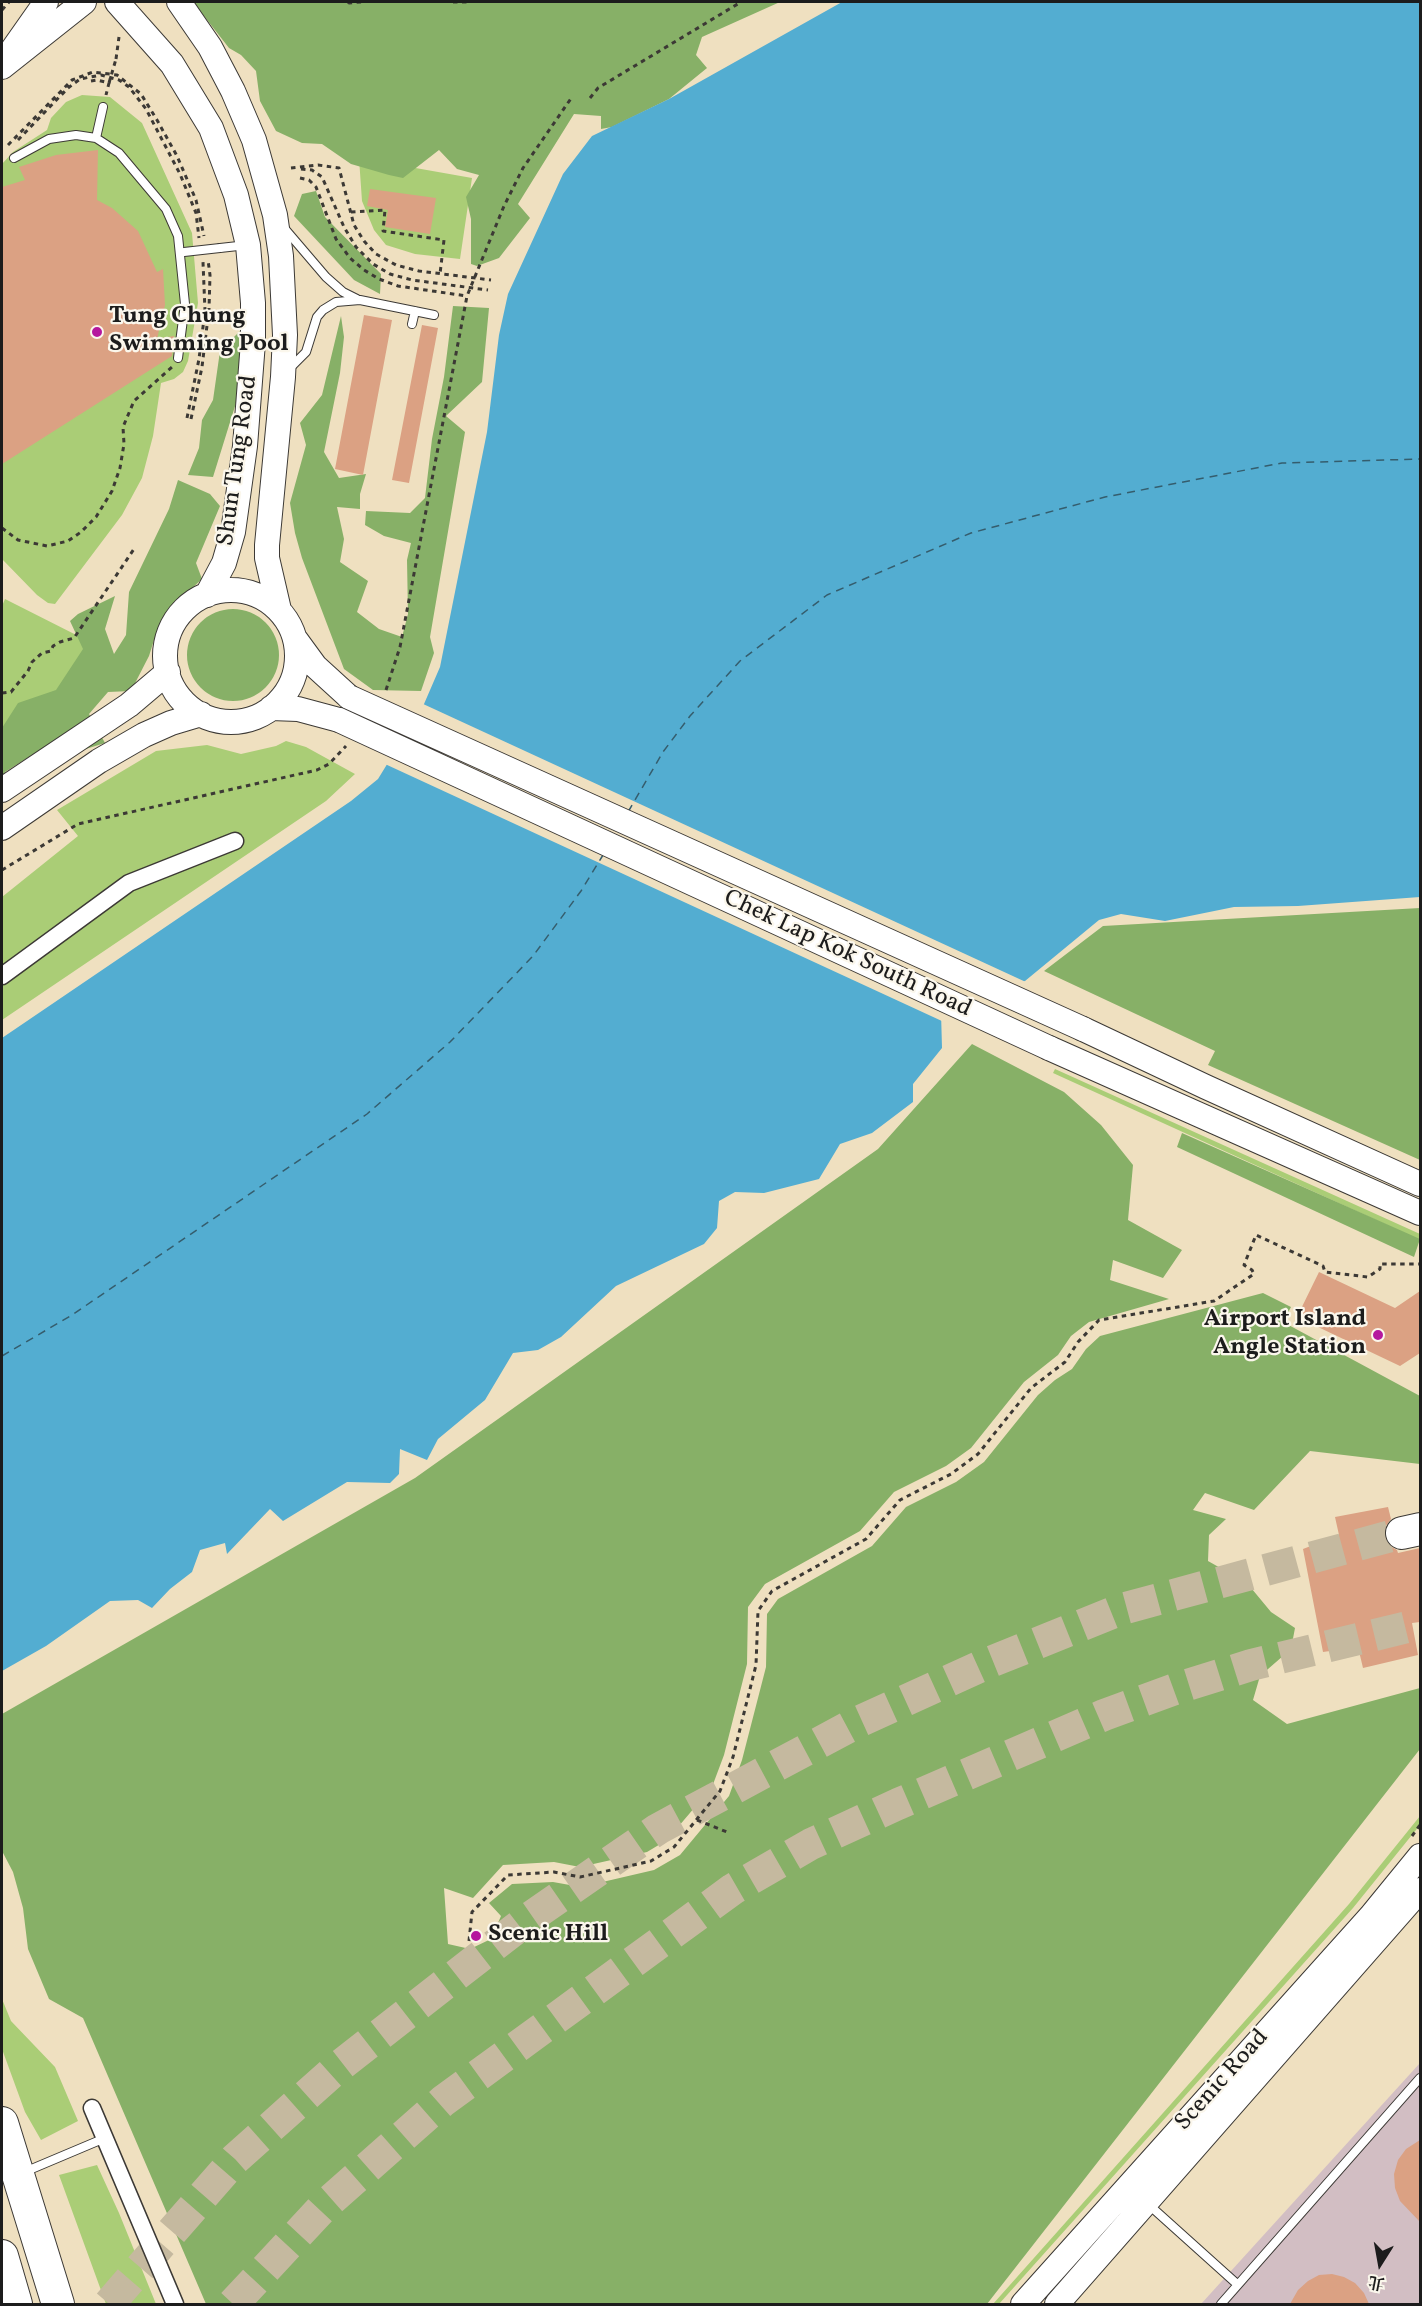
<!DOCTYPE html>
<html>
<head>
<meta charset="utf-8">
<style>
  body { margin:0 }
  #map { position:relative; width:1422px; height:2306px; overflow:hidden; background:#efe0c0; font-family:Vollkorn,"Noto Serif TC",serif }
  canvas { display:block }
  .frame { position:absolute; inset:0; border:3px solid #1c1c1c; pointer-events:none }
  .north { position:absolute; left:1350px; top:2234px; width:60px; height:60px; -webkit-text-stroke:4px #fbf7ec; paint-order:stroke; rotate:191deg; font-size:16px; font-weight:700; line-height:24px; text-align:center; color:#1c1c1c }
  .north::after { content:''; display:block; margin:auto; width:21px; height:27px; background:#1c1c1c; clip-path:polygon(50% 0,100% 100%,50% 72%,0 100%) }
</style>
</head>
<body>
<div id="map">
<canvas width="1422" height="2306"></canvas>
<div class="frame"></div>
<div class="north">北</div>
</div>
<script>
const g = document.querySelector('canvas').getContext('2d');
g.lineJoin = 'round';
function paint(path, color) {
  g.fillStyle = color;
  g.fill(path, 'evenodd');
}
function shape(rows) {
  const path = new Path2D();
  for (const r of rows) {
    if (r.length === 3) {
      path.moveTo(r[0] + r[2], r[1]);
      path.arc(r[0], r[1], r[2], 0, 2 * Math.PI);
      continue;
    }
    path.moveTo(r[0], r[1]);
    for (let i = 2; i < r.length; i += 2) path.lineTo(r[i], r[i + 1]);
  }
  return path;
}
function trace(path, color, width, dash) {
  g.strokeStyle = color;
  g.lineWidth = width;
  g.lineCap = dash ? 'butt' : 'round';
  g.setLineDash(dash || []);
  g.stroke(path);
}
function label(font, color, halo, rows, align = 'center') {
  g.font = font + ' Vollkorn,serif';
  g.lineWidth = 4.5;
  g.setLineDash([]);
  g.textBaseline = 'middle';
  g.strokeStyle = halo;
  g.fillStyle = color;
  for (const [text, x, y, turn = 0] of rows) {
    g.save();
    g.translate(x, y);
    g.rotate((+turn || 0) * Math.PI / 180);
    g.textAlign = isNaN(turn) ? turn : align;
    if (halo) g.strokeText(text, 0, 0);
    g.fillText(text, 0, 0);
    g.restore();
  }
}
paint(shape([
  [1420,2063,1420,2304,1201,2304]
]), '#d2bec3');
paint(shape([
  [82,95,110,97,142,123,192,233,198,303,188,361,183,372,174,379,161,383,153,436,142,478,122,515,55,604,48,603,37,595,2,559,2,164,13,152,47,130,51,118,66,102],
  [359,158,472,178,460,259,415,254,386,245,374,230,362,201],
  [5,599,102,648,89,674,2,736,2,606],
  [286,741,306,747,355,774,326,801,2,1020,2,897,78,836,57,810,156,751,207,745,241,754,276,746],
  [1055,1069,1420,1234,1420,1240,1053,1073],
  [1420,1816,1420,1825,1353,1908,999,2304,993,2304,1349,1904],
  [2,1999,11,2021,55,2067,78,2121,41,2140,25,2112,2,2049],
  [97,2165,119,2213,156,2304,106,2304,59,2175]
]), '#aacd76');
paint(shape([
  [193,2,780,2,702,37,696,55,707,68,669,99,612,127,601,129,601,116,574,114,518,204,530,218,499,258,477,266,471,264,471,219,466,197,479,175,457,169,439,150,403,178,389,175,351,164,322,144,302,143,276,131,260,101,256,71,241,55,229,48],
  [316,191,325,217,381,274,380,294,354,280,294,216,302,194],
  [453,306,489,308,482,382,446,416,465,432,430,637,434,653,421,691,373,690,344,669,302,558,295,533,290,503,306,445,300,423,322,395,341,316,344,337,340,373,324,452,339,478,366,474,360,494,360,509,337,507,344,539,340,562,368,581,357,612,379,629,402,637,408,614,407,560,411,543,384,536,365,525,366,511,410,513,425,498,432,439,444,377],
  [245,326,240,390,213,477,188,475,199,448,202,420,213,400,220,351],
  [178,480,210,494,220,506,196,563,202,579,179,600,154,640,149,656,131,691,108,692,89,714,105,743,76,752,48,745,5,772,2,782,2,728,18,703,56,690,83,649,70,621,78,614,115,596,105,629,114,654,126,635,129,592,169,509],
  [233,655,46],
  [1420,908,1420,1160,1208,1065,1215,1051,1044,971,1103,926],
  [972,1044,1064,1092,1101,1125,1133,1165,1128,1220,1182,1250,1163,1278,1113,1260,1110,1280,1169,1299,1089,1322,1071,1336,1058,1355,1024,1382,971,1448,946,1466,894,1492,860,1531,765,1584,748,1607,747,1664,724,1755,712,1787,667,1840,647,1852,580,1867,554,1862,503,1865,473,1898,444,1888,448,1944,470,1949,491,1939,501,1916,489,1903,512,1884,553,1882,581,1887,654,1870,680,1855,729,1796,742,1760,766,1667,767,1614,778,1599,872,1546,906,1507,956,1482,984,1462,1038,1395,1055,1380,1072,1369,1086,1349,1100,1336,1263,1293,1291,1307,1283,1322,1420,1396,1420,1464,1310,1451,1254,1510,1205,1493,1193,1510,1226,1519,1209,1535,1208,1561,1247,1583,1271,1612,1295,1628,1291,1649,1260,1676,1253,1700,1287,1724,1420,1688,1420,1749,987,2304,206,2304,83,2018,49,1999,28,1949,23,1908,13,1872,2,1851,2,1714,415,1478,878,1149],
  [1182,1133,1420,1239,1414,1257,1177,1147]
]), '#87b067');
paint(shape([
  [842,2,1420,2,1420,897,1298,906,1234,907,1165,921,1121,914,1099,920,1025,981,941,1012,942,1048,913,1084,913,1102,872,1133,840,1144,819,1179,764,1193,735,1192,719,1201,717,1228,704,1244,616,1286,561,1337,538,1350,513,1353,485,1400,438,1439,427,1460,400,1449,399,1474,390,1483,347,1482,283,1521,270,1509,227,1554,225,1543,200,1550,192,1572,170,1589,152,1608,138,1600,110,1601,46,1646,2,1671,2,1038,351,801,378,779,424,704,440,667,487,432,499,335,508,294,563,174,592,136,669,99]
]), '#53add1');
paint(shape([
  [421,703,1028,983,944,1014,944,1022,385,764]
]), '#efe0c0');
trace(shape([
  [628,812,663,752,690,716,740,661,827,595,971,533,1105,497,1282,463,1420,459],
  [2,1356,72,1315,367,1114,450,1042,533,956,581,891,603,855]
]), '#355d6d', 1.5, [8, 6]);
paint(shape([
  [98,150,97,200,112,208,138,231,157,272,163,269,165,305,157,339,174,336,172,356,2,464,2,187,25,180,19,167,56,155],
  [370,189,436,198,430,234,385,227,388,210,367,206],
  [364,315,392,320,363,475,335,469],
  [422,325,438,328,409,483,392,480],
  [1319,1272,1395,1308,1420,1291,1420,1353,1400,1366,1297,1317],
  [1388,1507,1391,1519,1385,1527,1384,1536,1388,1545,1397,1550,1398,1553,1420,1548,1420,1622,1412,1623,1418,1655,1363,1668,1358,1647,1323,1652,1303,1549,1339,1535,1335,1517],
  [1420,2140,1420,2222,1400,2201,1395,2188,1394,2174,1398,2160,1406,2149],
  [1332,2274,1344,2277,1355,2283,1364,2293,1369,2304,1290,2304,1298,2290,1308,2281,1319,2275]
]), '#dba183');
trace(shape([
  [109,2304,235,2159,337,2068,528,1919,658,1829,858,1722,988,1663,1122,1609,1402,1533],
  [233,2304,325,2205,443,2101,733,1889,811,1844,898,1804,1104,1715,1178,1688,1251,1665,1420,1624]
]), '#c5b99f', 32, [32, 16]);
const lane = shape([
  [96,138,103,107],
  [14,158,49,139,76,135,96,138,119,153,166,209,178,236,185,304,178,358],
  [285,229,326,277,343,292,357,299],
  [220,248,247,245],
  [412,324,415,311],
  [289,369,306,352,317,317,323,310,336,302,360,300,434,315],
  [22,2173,105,2138],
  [1148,2204,1237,2284],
  [1221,2304,1420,2078]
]);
const street = shape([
  [2,976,129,883,235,841],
  [92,2108,175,2304]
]);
const secondary = shape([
  [117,2,172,64,211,128,236,195,248,245,253,303,253,342,245,446,233,532,224,563,207,595],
  [179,2,210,47,233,91,254,140,275,215,281,256,285,335,283,377,267,545,267,558,279,610],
  [13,49,46,2],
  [2,67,84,2],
  [231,656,66],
  [296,640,315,666,349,697],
  [271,708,298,709,339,720],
  [2,790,129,705,168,672],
  [2,828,99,761,144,735,171,723,201,714],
  [1083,1029,1206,1087,1420,1184],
  [1049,1048,1420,1213],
  [1023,2304,1371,1916,1420,1856],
  [1057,2304,1420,1890]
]);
const highway = shape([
  [1402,1533,1420,1529],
  [2,2123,58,2304],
  [2,2256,16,2304]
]);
trace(lane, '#3c3935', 10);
trace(street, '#3c3935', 19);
trace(secondary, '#3c3935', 26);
trace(highway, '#3c3935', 34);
trace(shape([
  [348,2,349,3,361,2],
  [453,2,467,2],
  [2,10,9,2],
  [116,59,119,37],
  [91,81,97,80,109,83,106,95],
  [590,98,598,88,741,2],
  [18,140,68,88,80,79,101,75,119,80,129,87,146,109,180,174,196,213,199,238],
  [8,145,72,80,93,72,117,75,141,94,157,120,177,156,196,200,204,236],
  [291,168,318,165,339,168,354,225,364,241,376,254,396,265,419,271,491,280],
  [301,169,312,170,322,177,344,227,356,247,373,264,390,274,412,280,488,290],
  [300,178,309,180,316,187,336,239,350,258,364,270,379,279,398,286,467,296],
  [351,212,385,210,383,231,444,240,440,274],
  [187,418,199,359,205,311,203,262],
  [191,419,202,367,209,309,210,275,208,260],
  [2,528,18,540,47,546,68,541,81,532,96,517,112,491,120,468,124,444,123,427,134,401,172,367],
  [386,690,400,647,467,296,504,206,523,168,572,97],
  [2,693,11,692,28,671,32,662,42,653,51,651,53,646,60,642,74,638,134,549],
  [2,870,78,824,317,770,329,764,346,746],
  [697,1820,727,1832],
  [1412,1836,1420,1825],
  [469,1941,472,1912,508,1875,554,1872,580,1877,651,1861,674,1847,720,1791,733,1757,756,1665,758,1611,772,1591,866,1539,900,1500,951,1474,978,1454,1031,1388,1065,1362,1078,1342,1099,1320,1214,1301,1254,1274,1252,1270,1244,1265,1256,1235,1323,1266,1325,1272,1368,1277,1380,1269,1380,1264,1420,1264]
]), '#3c3935', 3, [4.5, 4.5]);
trace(lane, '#fff', 8);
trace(street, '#fff', 16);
trace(secondary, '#fff', 24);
trace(highway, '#fff', 32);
const laneBridge = shape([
  [184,252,220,248]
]);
const secondaryBridge = shape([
  [349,697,1083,1029],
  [339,720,1049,1048]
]);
trace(laneBridge, '#3c3935', 10, []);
trace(secondaryBridge, '#3c3935', 26, []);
trace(shape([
  [109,83,116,59]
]), '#3c3935', 3, [4.5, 4.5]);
trace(laneBridge, '#fff', 8);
trace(secondaryBridge, '#fff', 24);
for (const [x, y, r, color] of [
  [97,332,6,"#b5179e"],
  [1378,1335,6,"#b5179e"],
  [476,1936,6,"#b5179e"]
]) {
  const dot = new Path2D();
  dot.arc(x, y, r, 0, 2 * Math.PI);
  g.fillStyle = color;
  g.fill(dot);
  trace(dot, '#fbf7ec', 2);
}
label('bold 24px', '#1c1c1c', '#fbf7ec', [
  ["Tung Chung",109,318],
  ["Swimming Pool",109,346],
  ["Airport Island",1366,1321,"right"],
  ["Angle Station",1366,1349,"right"],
  ["Scenic Hill",488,1936]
], 'left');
label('24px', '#1c1c1c', '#fbf7ec', [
  ["Shun Tung Road",239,461,-82],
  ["Chek Lap Kok South Road",847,955,25],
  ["Scenic Road",1223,2081,-48]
]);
</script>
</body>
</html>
